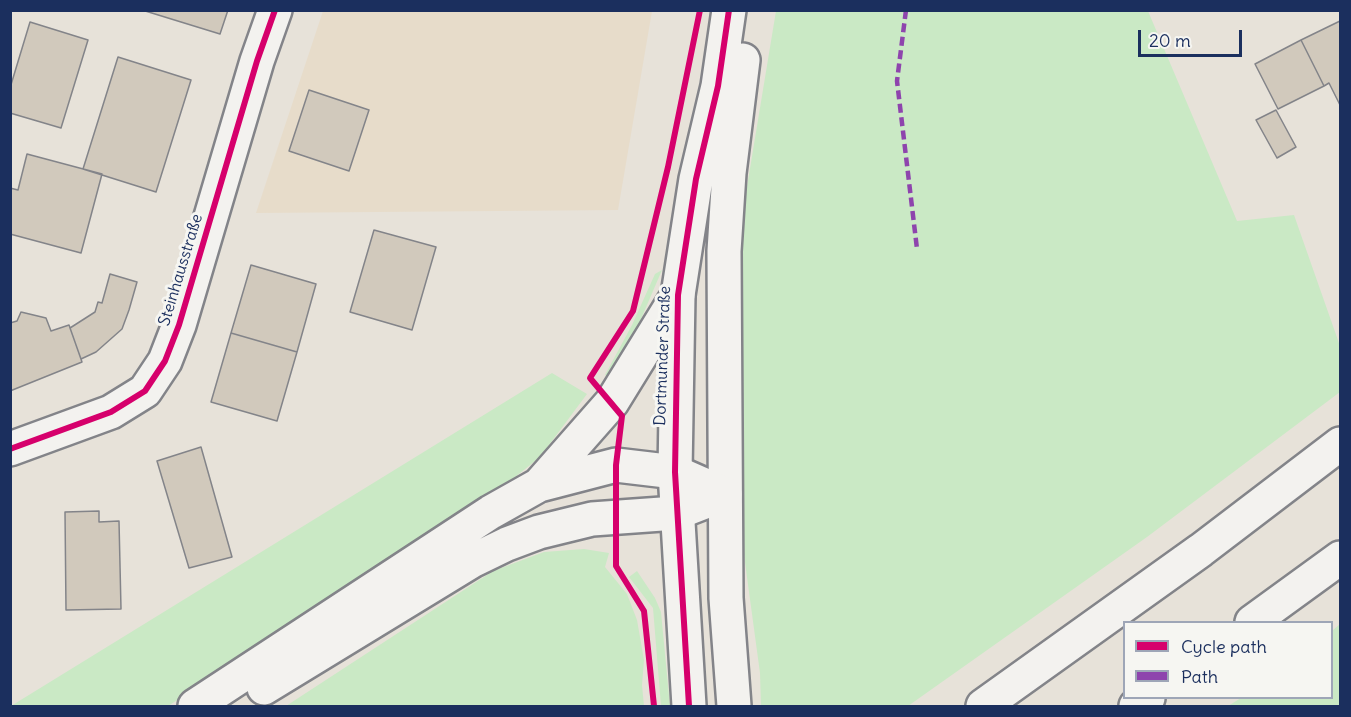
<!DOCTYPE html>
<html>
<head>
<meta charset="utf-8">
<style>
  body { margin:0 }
  #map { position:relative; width:1351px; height:717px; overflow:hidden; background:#e7e2d9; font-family:Delius,sans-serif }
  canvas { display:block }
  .frame { position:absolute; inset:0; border:12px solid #1b2f5e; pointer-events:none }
  .legend { position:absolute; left:1123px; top:621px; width:210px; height:78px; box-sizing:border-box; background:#f6f6f2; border:2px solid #9ea6b7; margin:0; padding:8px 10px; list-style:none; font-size:18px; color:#1b2f5e }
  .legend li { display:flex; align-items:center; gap:12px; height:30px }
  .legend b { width:30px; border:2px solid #9ea6b7 }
  .scale { position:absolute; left:1138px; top:30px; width:104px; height:27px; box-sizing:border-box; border:3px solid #1b2f5e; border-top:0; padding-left:8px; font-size:18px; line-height:21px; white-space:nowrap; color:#1b2f5e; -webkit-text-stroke:4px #f6f6f2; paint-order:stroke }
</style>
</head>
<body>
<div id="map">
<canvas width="1351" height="717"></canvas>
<div class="frame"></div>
<ul class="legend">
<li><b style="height:8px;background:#d6006c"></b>Cycle path</li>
<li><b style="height:8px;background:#8e44ad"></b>Path</li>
</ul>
<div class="scale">20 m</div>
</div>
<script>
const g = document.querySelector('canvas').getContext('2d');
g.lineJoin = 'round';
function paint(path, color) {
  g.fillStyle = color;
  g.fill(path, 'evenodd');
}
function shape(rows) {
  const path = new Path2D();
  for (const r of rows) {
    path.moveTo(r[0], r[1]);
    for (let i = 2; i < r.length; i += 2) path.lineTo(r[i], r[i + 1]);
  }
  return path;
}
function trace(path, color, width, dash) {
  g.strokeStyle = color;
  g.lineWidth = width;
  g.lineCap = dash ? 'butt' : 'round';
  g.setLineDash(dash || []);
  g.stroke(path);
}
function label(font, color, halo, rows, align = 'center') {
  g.font = font + ' Delius,sans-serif';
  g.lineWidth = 6;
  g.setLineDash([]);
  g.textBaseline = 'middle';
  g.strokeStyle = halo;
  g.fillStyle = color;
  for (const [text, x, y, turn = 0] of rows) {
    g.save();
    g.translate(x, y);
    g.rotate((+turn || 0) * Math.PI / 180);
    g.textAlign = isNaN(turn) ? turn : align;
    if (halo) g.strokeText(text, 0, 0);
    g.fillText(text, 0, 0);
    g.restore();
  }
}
paint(shape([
  [323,11,652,11,618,210,256,213]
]), '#e7dcca');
paint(shape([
  [776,11,1148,11,1237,221,1294,215,1340,346,1340,392,1147,537,908,706,761,706,760,673,741,533,740,229],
  [662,270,638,326,609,378,605,375,632,325,655,274],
  [552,373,587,394,540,457,483,503,168,706,11,706],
  [584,549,609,553,605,567,627,594,637,620,644,660,642,685,644,706,286,706,493,571,544,552],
  [637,571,655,598,661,612,670,706,661,706,653,608,629,577],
  [1340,624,1340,706,1228,706,1241,698,1332,698,1332,631]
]), '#cae9c5');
const building = shape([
  [142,10,228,10,220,34,142,10],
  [1340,21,1340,105,1329,83,1324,86,1301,40,1340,21],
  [30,22,88,40,61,128,10,113,10,88,30,22],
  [1301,40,1324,86,1278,109,1255,64,1301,40],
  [118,57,191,80,156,192,83,169,118,57],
  [309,90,369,110,349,171,289,151,309,90],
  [1276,110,1296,147,1277,158,1256,120,1276,110],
  [27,154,102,174,81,253,10,234,10,188,18,190,27,154],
  [374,230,436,247,412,330,350,312,374,230],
  [251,265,316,284,297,352,231,333,251,265],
  [110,274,137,282,129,310,122,329,96,352,81,359,70,328,95,312,98,302,102,303,110,274],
  [21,312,46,318,51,331,69,325,82,362,10,391,10,323,17,321,21,312],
  [231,333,297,352,277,421,211,402,231,333],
  [201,447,232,557,189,568,157,461,201,447],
  [99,511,99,522,119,521,121,609,66,610,65,512,99,511]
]);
paint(building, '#d1c9bc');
trace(building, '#838489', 1.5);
const minor = shape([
  [10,449,111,412,145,391,165,361,179,325,257,61,275,10]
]);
const major = shape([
  [689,706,675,472,678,295,696,179,718,86,729,10],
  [734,706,726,598,724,251,729,173,743,60]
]);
const highway = shape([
  [539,485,612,402,678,295],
  [1252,622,1340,558],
  [264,688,472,561,507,544,539,532,592,519,676,513,725,494],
  [195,706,491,512,539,485,616,465,675,472,725,494],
  [983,706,1201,550,1340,444],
  [1136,706,1148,698]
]);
trace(minor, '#838489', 38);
trace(major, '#838489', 38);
trace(highway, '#838489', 38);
trace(minor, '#f3f2ef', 33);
trace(major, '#f3f2ef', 33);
trace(highway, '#f3f2ef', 33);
trace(shape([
  [906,10,897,81,917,249]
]), '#8e44ad', 4.5, [9, 4.5]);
trace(shape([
  [10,449,111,412,145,391,165,361,179,325,257,61,275,10],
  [654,706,644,611,616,566,616,465,622,416,590,378,633,311,668,167,700,10],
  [689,706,675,472,678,295,696,179,718,86,729,10]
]), '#d6006c', 6);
label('16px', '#1b2f5e', '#f6f6f2', [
  ["Steinhausstraße",181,270,-73],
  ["Dortmunder Straße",663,356,-88]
]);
</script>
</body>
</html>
